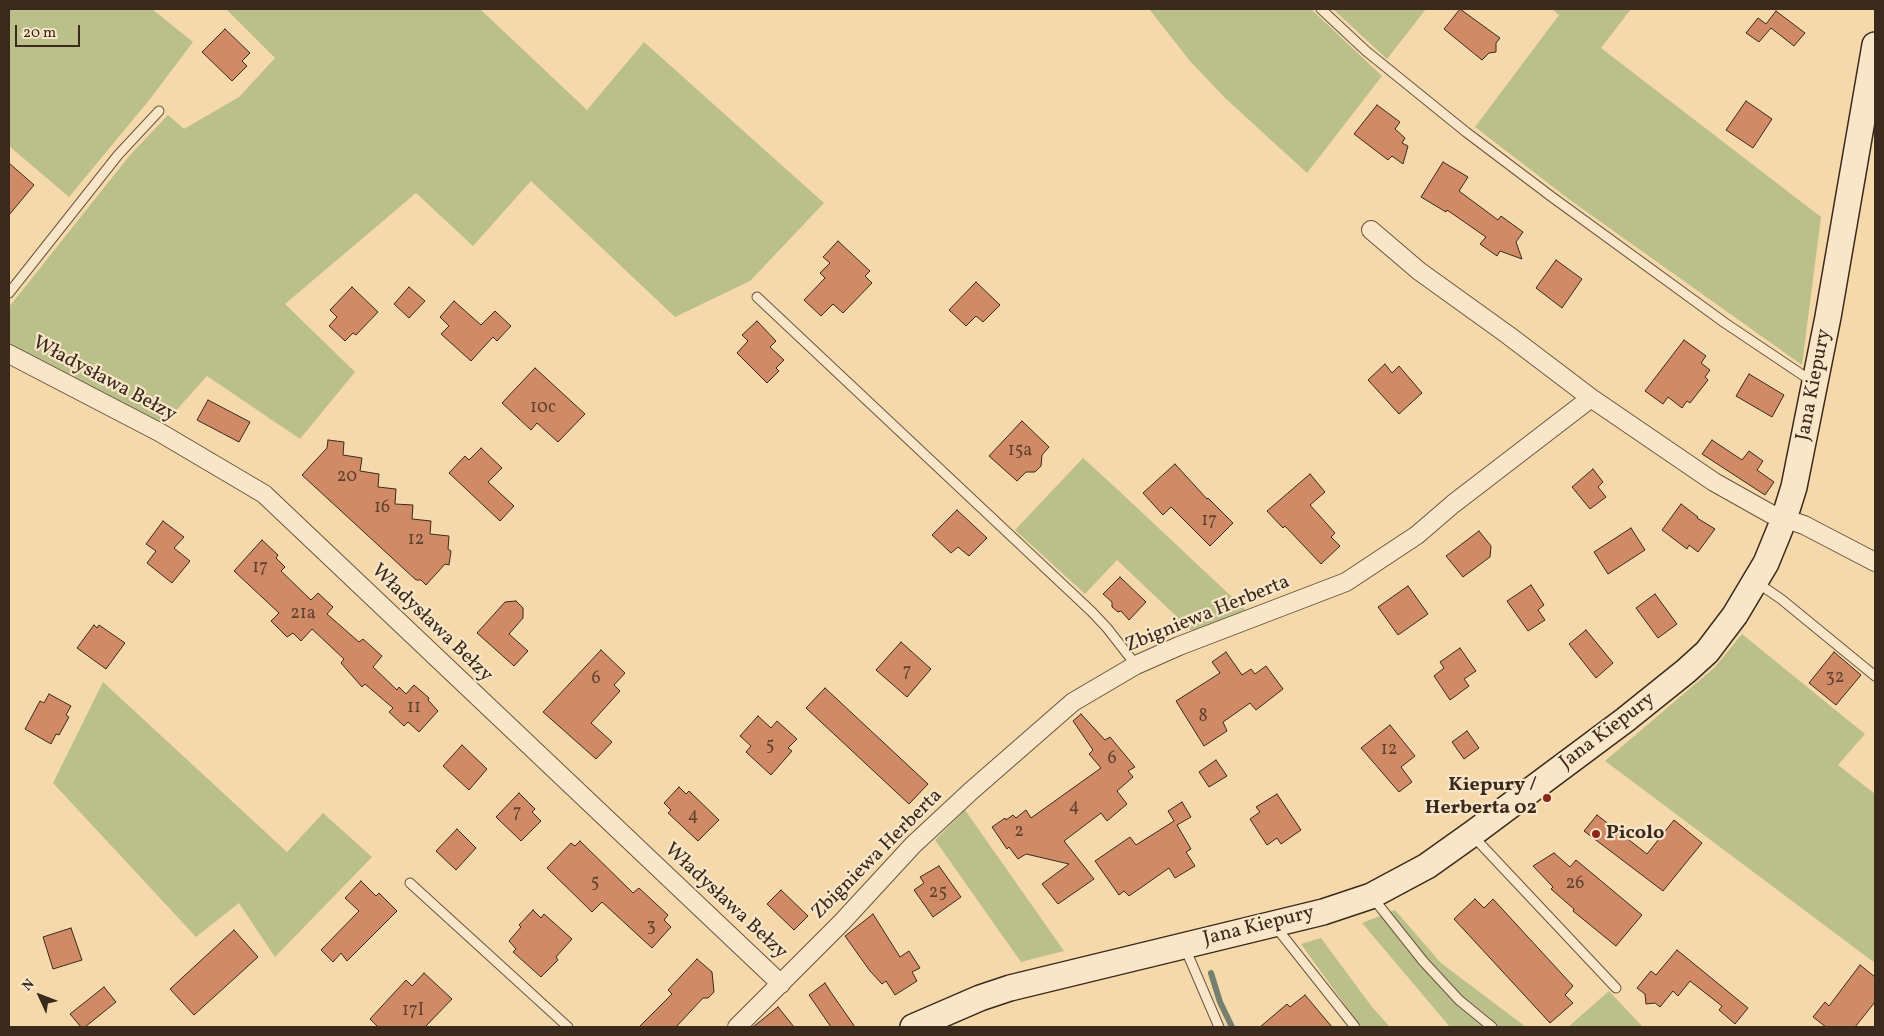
<!DOCTYPE html>
<html>
<head>
<meta charset="utf-8">
<style>
  body { margin:0 }
  #map { position:relative; width:1884px; height:1036px; overflow:hidden; background:#f6d9aa; font-family:Vollkorn,serif }
  canvas { display:block }
  .frame { position:absolute; inset:0; border:10px solid #392a1d; pointer-events:none }
  .north { position:absolute; left:15px; top:971px; width:50px; height:50px; -webkit-text-stroke:4px #f9e6c8; paint-order:stroke; rotate:313deg; font-size:14px; font-weight:700; line-height:20px; text-align:center; color:#392a1d }
  .north::after { content:''; display:block; margin:auto; width:18px; height:22px; background:#392a1d; clip-path:polygon(50% 0,100% 100%,50% 72%,0 100%) }
  .scale { position:absolute; left:15px; top:25px; width:65px; height:22px; box-sizing:border-box; border:2px solid #392a1d; border-top:0; padding-left:6px; font-size:15px; line-height:18px; white-space:nowrap; color:#392a1d; -webkit-text-stroke:4px #f9e6c8; paint-order:stroke }
</style>
</head>
<body>
<div id="map">
<canvas width="1884" height="1036"></canvas>
<div class="frame"></div>
<div class="north">N</div>
<div class="scale">20 m</div>
</div>
<script>
const g = document.querySelector('canvas').getContext('2d');
g.lineJoin = 'round';
function paint(path, color) {
  g.fillStyle = color;
  g.fill(path, 'evenodd');
}
function shape(rows) {
  const path = new Path2D();
  for (const r of rows) {
    path.moveTo(r[0], r[1]);
    for (let i = 2; i < r.length; i += 2) path.lineTo(r[i], r[i + 1]);
  }
  return path;
}
function trace(path, color, width, dash) {
  g.strokeStyle = color;
  g.lineWidth = width;
  g.lineCap = dash ? 'butt' : 'round';
  g.setLineDash(dash || []);
  g.stroke(path);
}
function label(font, color, halo, rows, align = 'center') {
  g.font = font + ' Vollkorn,serif';
  g.lineWidth = 4.5;
  g.setLineDash([]);
  g.textBaseline = 'middle';
  g.strokeStyle = halo;
  g.fillStyle = color;
  for (const [text, x, y, turn = 0] of rows) {
    g.save();
    g.translate(x, y);
    g.rotate((+turn || 0) * Math.PI / 180);
    g.textAlign = isNaN(turn) ? turn : align;
    if (halo) g.strokeText(text, 0, 0);
    g.fillText(text, 0, 0);
    g.restore();
  }
}
paint(shape([
  [9,9,152,9,193,42,150,99,69,197,9,146],
  [226,9,480,9,587,110,644,42,824,203,750,281,675,317,531,181,473,246,416,193,285,304,355,372,300,439,207,376,163,425,9,345,9,307,130,155,168,115,184,129,239,97,275,58],
  [1149,9,1311,9,1382,76,1307,173,1224,97,1190,61],
  [1333,9,1426,9,1387,59],
  [1552,9,1631,9,1601,48,1821,217,1802,365,1570,200,1475,127,1559,15],
  [1083,458,1116,488,1249,613,1194,633,1117,560,1085,594,1015,530],
  [1742,634,1865,734,1838,765,1875,794,1875,963,1605,761,1715,667],
  [103,682,287,852,323,813,372,857,275,957,239,903,196,937,53,783],
  [965,810,1064,951,1021,962,935,840],
  [1395,910,1441,963,1526,1027,1450,1027,1362,923],
  [1321,938,1372,1007,1390,1027,1362,1027,1358,1023,1301,944],
  [1609,991,1643,1027,1568,1027]
]), '#bbbf8a');
trace(shape([
  [1211,973,1220,1002,1232,1027]
]), '#75806f', 6);
const building = shape([
  [1460,9,1500,38,1496,43,1496,52,1489,53,1482,60,1444,29,1460,9],
  [1776,11,1805,33,1794,46,1771,28,1759,42,1746,33,1758,18,1766,24,1776,11],
  [225,29,250,53,242,61,247,66,232,81,202,52,225,29],
  [1746,101,1772,119,1753,148,1726,130,1746,101],
  [1377,105,1400,122,1395,129,1405,138,1402,143,1408,146,1403,164,1392,156,1388,160,1354,134,1377,105],
  [1443,162,1468,177,1459,191,1498,220,1501,216,1523,232,1516,242,1522,259,1500,251,1497,256,1480,244,1486,237,1447,210,1446,212,1421,197,1443,162],
  [9,163,34,185,9,215,9,163],
  [838,241,870,271,865,276,872,283,843,313,833,304,821,316,804,300,825,278,820,273,830,263,823,257,838,241],
  [1556,260,1582,279,1562,308,1536,288,1556,260],
  [976,282,1000,305,983,322,976,316,966,326,949,310,976,282],
  [352,287,378,312,356,335,353,333,345,341,329,326,337,317,330,310,352,287],
  [409,287,425,301,409,318,394,304,409,287],
  [454,301,481,325,495,311,511,326,497,341,493,337,471,361,441,334,449,326,440,317,454,301],
  [757,321,776,341,770,347,784,360,776,368,779,371,767,383,737,353,748,341,742,335,757,321],
  [1684,340,1706,356,1701,363,1710,370,1705,377,1708,380,1690,403,1687,401,1682,408,1668,397,1663,404,1645,391,1684,340],
  [1385,364,1392,373,1399,366,1422,393,1399,414,1368,380,1385,364],
  [535,368,585,414,558,442,537,423,531,430,502,403,535,368],
  [1749,374,1784,395,1772,417,1736,396,1749,374],
  [208,400,250,422,239,442,197,420,208,400],
  [1022,421,1049,447,1042,455,1041,466,1035,472,1026,472,1017,481,989,456,1022,421],
  [328,440,344,442,343,455,362,458,360,471,379,474,378,487,396,489,395,504,413,505,412,519,431,521,430,534,449,536,448,549,451,551,449,565,445,564,426,585,421,580,416,580,302,475,327,448,328,440],
  [1712,440,1742,460,1749,451,1763,461,1757,470,1774,482,1765,495,1702,454,1712,440],
  [481,448,502,468,488,482,514,506,500,521,449,473,465,456,469,460,481,448],
  [1175,464,1207,499,1208,498,1233,523,1210,546,1171,507,1163,515,1143,493,1175,464],
  [1593,469,1603,482,1598,487,1606,497,1590,509,1572,487,1593,469],
  [1310,474,1325,492,1310,505,1335,533,1331,537,1340,546,1321,564,1285,526,1283,528,1267,511,1310,474],
  [1681,504,1698,517,1697,518,1715,529,1698,552,1689,545,1687,549,1662,530,1681,504],
  [957,510,987,538,969,556,958,547,951,553,932,535,957,510],
  [163,521,184,537,174,548,190,561,172,583,147,563,156,551,146,544,163,521],
  [1631,528,1645,550,1608,574,1594,552,1631,528],
  [1479,531,1491,546,1490,557,1463,577,1446,556,1479,531],
  [262,540,278,555,276,558,285,567,281,571,311,600,318,593,333,607,327,614,359,642,363,639,382,656,373,667,397,690,399,687,406,694,414,685,429,698,428,700,438,711,419,732,408,722,404,726,389,712,393,708,365,684,362,687,341,663,344,659,312,629,301,641,293,633,287,637,271,621,279,613,234,571,262,540],
  [1120,577,1146,602,1129,620,1121,611,1118,612,1112,607,1112,602,1103,594,1120,577],
  [1531,585,1544,605,1538,610,1545,620,1528,631,1507,601,1531,585],
  [1408,586,1428,614,1398,635,1378,607,1408,586],
  [1655,594,1677,624,1658,638,1636,608,1655,594],
  [516,601,523,608,523,618,509,634,528,651,514,666,477,633,505,602,516,601],
  [94,625,97,628,99,625,125,643,106,669,77,648,94,625],
  [1586,630,1613,663,1596,678,1569,644,1586,630],
  [901,642,931,669,907,697,876,670,901,642],
  [1460,648,1476,671,1464,679,1469,686,1450,700,1434,676,1444,668,1440,662,1460,648],
  [601,650,625,673,614,685,620,691,591,723,612,742,596,759,543,712,601,650],
  [1226,652,1242,675,1251,669,1255,674,1266,666,1283,689,1256,710,1250,703,1223,722,1227,731,1204,746,1176,701,1220,673,1212,662,1226,652],
  [1834,652,1861,675,1836,705,1809,683,1834,652],
  [825,688,928,784,909,804,806,708,825,688],
  [49,694,71,706,66,715,69,717,59,735,56,734,51,744,25,729,40,701,44,703,49,694],
  [1081,714,1105,740,1110,737,1135,767,1128,771,1133,777,1117,791,1127,804,1107,821,1101,813,1064,841,1094,879,1058,904,1042,884,1069,864,1026,854,1018,859,1009,847,1007,849,992,827,1005,818,1006,820,1013,815,1016,818,1026,810,1031,818,1101,768,1089,754,1093,750,1073,721,1081,714],
  [758,716,771,728,777,721,797,739,788,748,792,751,771,775,746,752,751,746,740,736,758,716],
  [1390,725,1415,756,1401,767,1412,782,1399,792,1361,748,1390,725],
  [1467,731,1479,748,1464,759,1452,742,1467,731],
  [462,745,487,769,469,790,443,766,462,745],
  [1216,760,1227,776,1209,787,1199,772,1216,760],
  [679,787,686,794,689,791,719,820,698,841,668,813,671,810,664,803,679,787],
  [519,793,535,809,532,812,541,821,521,841,496,817,519,793],
  [1277,794,1301,830,1281,844,1277,838,1267,845,1250,819,1260,812,1256,807,1277,794],
  [1182,802,1191,817,1177,825,1191,849,1186,852,1195,866,1175,878,1169,868,1129,896,1124,891,1119,895,1095,861,1130,837,1136,845,1174,821,1168,811,1182,802],
  [1597,815,1647,854,1674,820,1702,843,1663,891,1584,831,1597,815],
  [457,829,476,848,456,870,436,851,457,829],
  [580,841,633,893,639,888,668,915,664,920,671,927,652,948,602,902,592,912,547,868,571,843,575,846,580,841],
  [1554,853,1570,867,1576,860,1642,915,1616,946,1573,911,1574,909,1551,889,1553,887,1533,866,1554,853],
  [939,866,961,897,933,917,914,890,924,883,920,877,939,866],
  [361,881,376,896,379,893,397,911,347,961,341,953,333,962,321,950,359,911,345,898,361,881],
  [781,890,808,916,794,930,767,904,781,890],
  [1475,899,1484,908,1493,899,1573,986,1565,995,1573,1003,1550,1023,1454,919,1475,899],
  [533,910,541,918,544,914,572,939,556,957,558,960,541,977,513,952,516,949,509,941,521,927,519,925,533,910],
  [873,914,900,957,909,951,920,968,912,972,917,981,895,995,886,981,882,984,870,971,845,936,873,914],
  [71,928,82,960,53,969,43,937,71,928],
  [234,930,258,957,194,1015,170,989,234,930],
  [1677,950,1748,1008,1735,1024,1719,1010,1722,1006,1690,981,1678,996,1673,991,1660,1007,1655,1003,1646,1004,1645,994,1637,988,1651,971,1656,975,1677,950],
  [697,959,712,972,714,992,708,998,703,998,676,1027,639,1027,672,994,668,990,697,959],
  [1860,965,1875,977,1875,1002,1855,1027,1826,1027,1813,1017,1825,1002,1829,1006,1860,965],
  [424,973,452,999,425,1027,378,1027,370,1019,406,980,412,986,424,973],
  [825,983,830,991,855,1027,831,1027,809,995,825,983],
  [104,987,116,1002,85,1027,81,1027,70,1014,104,987],
  [1305,995,1332,1027,1260,1027,1287,1004,1290,1007,1305,995],
  [778,1007,794,1027,753,1027,778,1007]
]);
paint(building, '#d18a66');
trace(building, '#392a1d', 1);
const lane = shape([
  [1321,9,1366,51,1466,132,1552,197,1725,323,1813,382],
  [9,293,118,155,159,111],
  [757,297,1092,612,1107,628,1136,665],
  [1756,582,1781,599,1875,676],
  [1472,835,1616,988],
  [410,883,568,1027],
  [1373,898,1423,961,1459,1000,1492,1027],
  [1275,926,1355,1027],
  [1185,948,1219,1027]
]);
const street = shape([
  [1371,230,1419,271,1508,335,1591,398,1714,482,1771,514,1804,525,1875,562],
  [9,354,159,432,264,494,781,984],
  [737,1027,842,922,913,845,971,791,1073,702,1136,665,1179,646,1346,582,1417,535,1453,504,1591,398]
]);
const secondary = shape([
  [913,1027,980,998,1010,988,1323,912,1371,896,1427,866,1472,834,1625,720,1686,671,1707,652,1735,615,1766,563,1784,519,1794,487,1828,317,1875,45]
]);
trace(lane, '#685640', 11);
trace(street, '#685640', 20);
trace(secondary, '#392a1d', 28);
trace(lane, '#f9e6c8', 9);
trace(street, '#f9e6c8', 18);
trace(secondary, '#f9e6c8', 25);
for (const [x, y, r, color] of [
  [1547,798,5,"#8f2418"],
  [1596,834,5,"#8f2418"]
]) {
  const dot = new Path2D();
  dot.arc(x, y, r, 0, 2 * Math.PI);
  g.fillStyle = color;
  g.fill(dot);
  trace(dot, '#f9e6c8', 2);
}
label('18px', '#5f422f', null, [
  ["10c",543,409],
  ["15a",1020,452],
  ["20",347,478],
  ["16",382,509],
  ["17",1209,522],
  ["12",416,541],
  ["17",260,569],
  ["21a",303,615],
  ["7",907,673],
  ["32",1835,679],
  ["6",596,680],
  ["11",414,709],
  ["8",1203,718],
  ["5",770,747],
  ["12",1389,751],
  ["6",1112,760],
  ["4",1074,808],
  ["7",517,814],
  ["4",693,817],
  ["2",1019,833],
  ["5",595,884],
  ["26",1575,885],
  ["25",938,894],
  ["3",651,928],
  ["17I",413,1012]
]);
label('20px', '#392a1d', '#f9e6c8', [
  ["Władysława Bełzy",104,380,28],
  ["Jana Kiepury",1815,385,-79],
  ["Zbigniewa Herberta",1208,615,-22],
  ["Władysława Bełzy",431,624,44],
  ["Jana Kiepury",1608,732,-37],
  ["Zbigniewa Herberta",878,855,-45],
  ["Władysława Bełzy",725,902,43],
  ["Jana Kiepury",1259,927,-14]
]);
label('bold 20px', '#392a1d', '#f9e6c8', [
  ["Kiepury /",1537,786],
  ["Herberta 02",1537,809],
  ["Picolo",1606,834,"left"]
], 'right');
</script>
</body>
</html>
